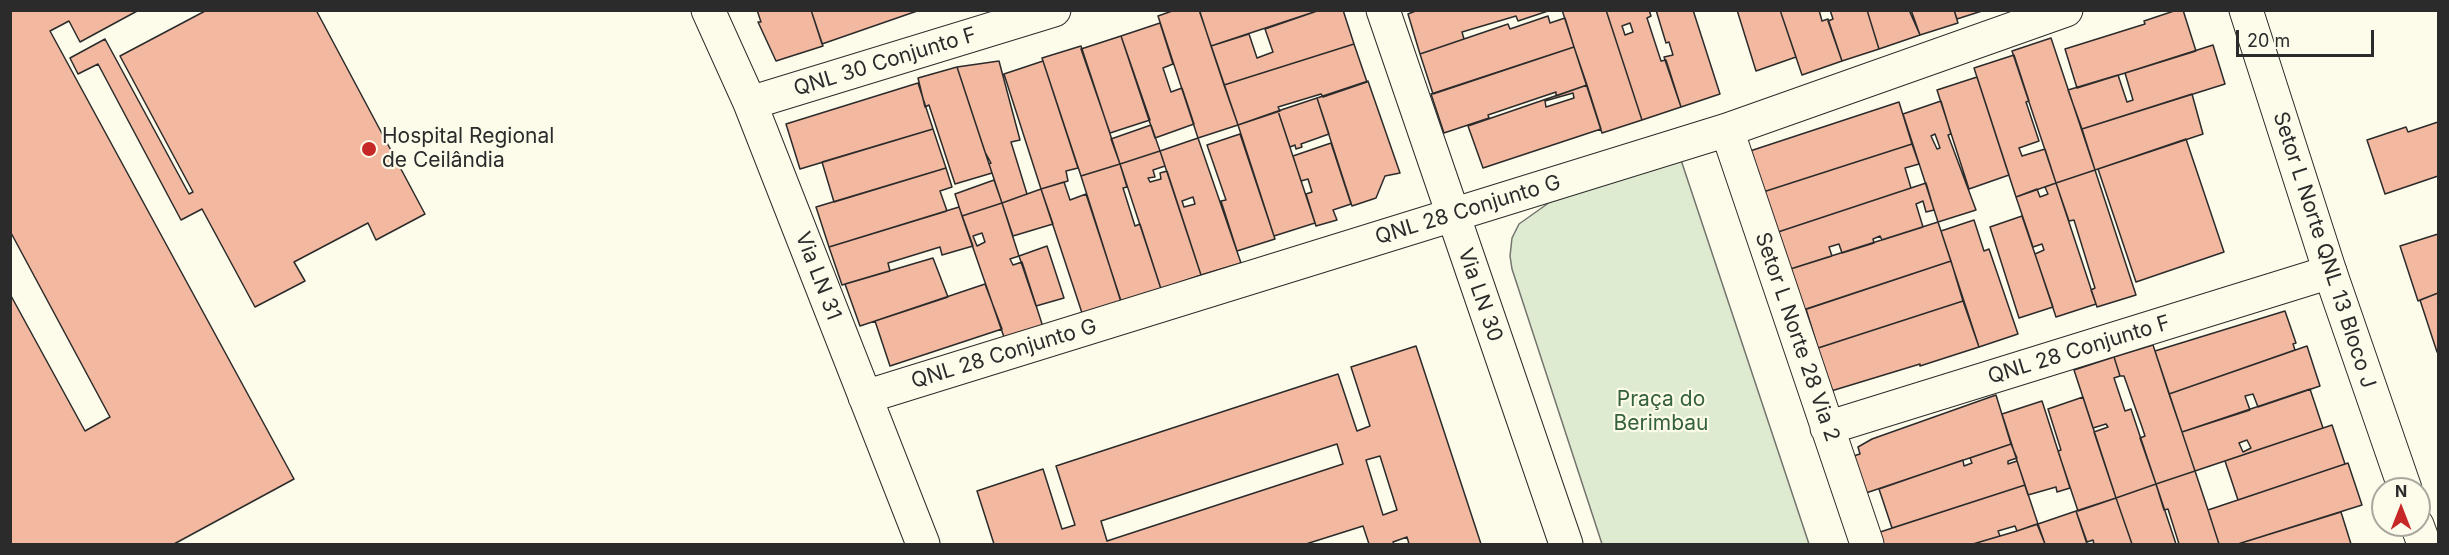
<!DOCTYPE html>
<html>
<head>
<meta charset="utf-8">
<style>
  body { margin:0 }
  #map { position:relative; width:2449px; height:555px; overflow:hidden; background:#fdfbea; font-family:Inter,sans-serif }
  canvas { display:block }
  .frame { position:absolute; inset:0; border:12px solid #2b2b2b; pointer-events:none }
  .north { position:absolute; left:2371px; top:477px; width:60px; height:60px; box-sizing:border-box; background:#fdfbea; border:2px solid #a9a89e; border-radius:50%; rotate:0deg; font-size:16px; font-weight:700; line-height:24px; text-align:center; color:#2b2b2b }
  .north::after { content:''; display:block; margin:auto; width:21px; height:27px; background:#c62828; clip-path:polygon(50% 0,100% 100%,50% 72%,0 100%) }
  .scale { position:absolute; left:2236px; top:30px; width:138px; height:27px; box-sizing:border-box; border:3px solid #2b2b2b; border-top:0; padding-left:8px; font-size:18px; line-height:21px; white-space:nowrap; color:#2b2b2b; -webkit-text-stroke:4px #fdfbea; paint-order:stroke }
</style>
</head>
<body>
<div id="map">
<canvas width="2449" height="555"></canvas>
<div class="frame"></div>
<div class="north">N</div>
<div class="scale">20 m</div>
</div>
<script>
const g = document.querySelector('canvas').getContext('2d');
g.lineJoin = 'round';
function paint(path, color) {
  g.fillStyle = color;
  g.fill(path, 'evenodd');
}
function shape(rows) {
  const path = new Path2D();
  for (const r of rows) {
    path.moveTo(r[0], r[1]);
    for (let i = 2; i < r.length; i += 2) path.lineTo(r[i], r[i + 1]);
  }
  return path;
}
function trace(path, color, width, dash) {
  g.strokeStyle = color;
  g.lineWidth = width;
  g.lineCap = dash ? 'butt' : 'round';
  g.setLineDash(dash || []);
  g.stroke(path);
}
function label(font, color, halo, rows, align = 'center') {
  g.font = font + ' Inter,sans-serif';
  g.lineWidth = 4.5;
  g.setLineDash([]);
  g.textBaseline = 'middle';
  g.strokeStyle = halo;
  g.fillStyle = color;
  for (const [text, x, y, turn = 0] of rows) {
    g.save();
    g.translate(x, y);
    g.rotate((+turn || 0) * Math.PI / 180);
    g.textAlign = isNaN(turn) ? turn : align;
    if (halo) g.strokeText(text, 0, 0);
    g.fillText(text, 0, 0);
    g.restore();
  }
}
const green = shape([
  [1681,160,1809,544,1602,544,1512,269,1510,256,1512,238,1519,224,1550,202,1681,160]
]);
paint(green, '#deebd1');
trace(green, '#74746e', 1.5);
const building = shape([
  [10,10,139,10,80,42,69,21,50,31,294,479,174,544,10,544,10,294,85,431,110,417,10,231,10,10],
  [207,10,316,10,425,214,376,240,368,223,294,262,305,281,255,307,202,209,181,220,98,64,78,74,70,58,105,39,189,194,193,192,120,56,207,10],
  [757,10,811,10,823,46,776,61,758,22,761,22,757,10],
  [811,10,920,10,822,44,811,10],
  [1175,10,1199,10,1238,125,1198,138,1158,16,1175,10],
  [1204,10,1320,10,1211,46,1200,12,1204,10],
  [1320,10,1343,10,1354,44,1224,85,1211,46,1249,34,1257,58,1273,52,1265,29,1320,10],
  [1418,10,1551,10,1518,21,1516,16,1462,32,1464,39,1420,54,1408,14,1418,10],
  [1562,10,1606,10,1642,120,1602,133,1562,10],
  [1606,10,1649,10,1651,16,1647,18,1661,61,1666,60,1681,107,1642,120,1606,10],
  [1630,23,1633,32,1625,35,1622,26,1630,23],
  [1656,10,1693,10,1720,94,1681,107,1664,57,1673,55,1669,42,1666,43,1656,10],
  [1737,10,1780,10,1796,57,1756,71,1737,10],
  [1780,10,1819,10,1822,21,1828,19,1842,61,1802,75,1780,10],
  [1830,10,1867,10,1879,49,1842,61,1828,21,1833,19,1830,10],
  [1867,10,1909,10,1920,35,1879,49,1867,10],
  [1911,10,1954,10,1958,23,1920,35,1911,10],
  [1954,10,1985,10,1957,19,1954,10],
  [2177,10,2183,10,2196,51,2077,88,2065,49,2145,24,2144,21,2177,10],
  [1548,16,1550,23,1565,18,1574,47,1433,94,1420,54,1508,24,1510,29,1548,16],
  [1160,23,1173,64,1163,68,1171,92,1182,88,1194,124,1155,138,1121,36,1160,23],
  [1121,36,1150,120,1110,133,1081,49,1121,36],
  [2051,38,2095,170,2056,183,2012,51,2051,38],
  [1354,44,1367,82,1323,97,1321,94,1278,107,1280,111,1238,125,1224,85,1354,44],
  [2213,45,2225,84,2082,129,2068,90,2118,75,2127,102,2133,100,2125,73,2213,45],
  [1081,46,1120,164,1081,176,1042,58,1081,46],
  [1574,47,1587,85,1556,96,1556,92,1488,115,1489,118,1444,133,1431,94,1574,47],
  [2014,55,2029,101,2026,102,2039,141,2019,148,2022,156,2045,149,2056,183,2016,197,1974,68,2014,55],
  [999,61,1020,140,1011,142,1027,194,1002,203,989,164,991,163,985,152,957,67,999,61],
  [1043,61,1078,168,1066,171,1068,181,1041,189,1004,74,1043,61],
  [957,67,992,173,955,184,929,105,925,107,918,78,957,67],
  [1977,77,2009,175,1969,189,1937,90,1977,77],
  [1368,81,1400,173,1385,176,1376,198,1352,206,1317,98,1368,81],
  [918,83,933,129,800,169,786,124,918,83],
  [1587,85,1601,129,1483,168,1468,126,1587,85],
  [1573,93,1574,98,1546,107,1545,101,1573,93],
  [2192,94,2203,134,2095,170,2082,129,2192,94],
  [1317,98,1329,134,1301,144,1302,147,1296,149,1295,145,1290,147,1278,111,1317,98],
  [1941,101,1951,134,1948,135,1976,210,1938,222,1903,114,1941,101],
  [1935,134,1940,148,1937,149,1931,136,1935,134],
  [1899,102,1912,144,1760,193,1747,152,1899,102],
  [1278,111,1315,223,1274,236,1238,125,1278,111],
  [2438,122,2438,176,2385,194,2367,140,2406,127,2408,132,2438,122],
  [1151,125,1160,151,1120,164,1111,139,1151,125],
  [933,129,946,168,834,202,822,162,933,129],
  [1240,134,1275,239,1237,251,1221,201,1226,200,1207,145,1240,134],
  [1198,138,1241,263,1201,275,1160,151,1198,138],
  [1193,197,1195,204,1184,207,1182,201,1193,197],
  [2186,139,2224,252,2136,282,2098,169,2186,139],
  [1331,143,1351,204,1333,210,1337,220,1316,226,1306,194,1312,192,1308,179,1301,181,1293,156,1331,143],
  [1912,144,1919,164,1905,168,1911,188,1775,233,1760,193,1912,144],
  [1160,151,1165,166,1153,170,1155,177,1148,178,1150,182,1161,179,1160,173,1167,171,1201,275,1161,289,1120,164,1160,151],
  [1120,164,1127,187,1123,188,1135,226,1140,224,1161,289,1121,302,1081,176,1120,164],
  [946,168,952,187,940,191,947,211,829,247,816,207,946,168],
  [2095,170,2136,295,2097,307,2091,290,2095,288,2074,220,2069,221,2056,183,2095,170],
  [994,180,1002,203,962,216,955,194,994,180],
  [1064,182,1070,200,1086,194,1122,304,1083,316,1041,189,1064,182],
  [1926,183,1934,210,1926,212,1923,201,1916,204,1923,227,1882,240,1880,236,1873,239,1874,243,1842,253,1839,244,1829,247,1832,256,1781,272,1775,233,1926,183],
  [2056,183,2096,304,2056,317,2035,254,2044,250,2042,244,2033,247,2016,197,2037,189,2040,197,2048,194,2045,187,2056,183],
  [1041,189,1053,224,1013,236,1002,203,1041,189],
  [1002,203,1019,256,1010,259,1013,265,1022,262,1043,327,1005,340,962,216,1002,203],
  [982,233,985,242,977,246,973,236,982,233],
  [959,207,973,246,942,255,940,247,888,263,890,271,842,285,829,247,959,207],
  [2022,216,2053,307,2019,318,1990,227,2022,216],
  [1974,220,1984,251,1989,249,2018,334,1979,347,1941,231,1974,220],
  [1938,222,1951,261,1792,314,1781,272,1938,222],
  [2438,234,2438,293,2418,301,2400,246,2438,234],
  [1047,246,1064,298,1036,306,1019,256,1047,246],
  [933,258,948,297,860,326,845,284,933,258],
  [1951,261,1963,301,1818,348,1806,309,1951,261],
  [985,284,1002,329,890,366,875,321,985,284],
  [2438,293,2438,351,2437,352,2420,300,2438,293],
  [1963,301,1979,347,1920,366,1920,364,1818,395,1812,350,1963,301],
  [2285,311,2296,343,2293,344,2295,350,2169,394,2155,351,2285,311],
  [2153,345,2195,471,2156,484,2140,438,2145,436,2142,427,2124,376,2120,376,2114,357,2153,345],
  [1416,346,1481,544,1409,544,1407,537,1393,542,1394,544,1369,544,1363,526,1306,544,994,544,977,491,1043,469,1062,529,1075,525,1056,466,1338,374,1357,431,1370,426,1351,367,1416,346],
  [1337,444,1343,464,1107,541,1101,521,1337,444],
  [1380,456,1397,510,1383,515,1366,460,1380,456],
  [2307,346,2320,386,2258,407,2253,394,2245,396,2250,410,2182,432,2169,394,2307,346],
  [2114,357,2120,376,2114,378,2125,411,2131,409,2156,484,2116,498,2094,432,2108,427,2106,424,2093,428,2074,370,2114,357],
  [2310,389,2323,428,2195,471,2182,432,2310,389],
  [2247,440,2251,448,2243,452,2239,443,2247,440],
  [1996,395,2011,444,1863,494,1850,457,1860,454,1858,447,1872,439,1996,395],
  [2083,397,2116,498,2078,511,2058,451,2061,450,2048,409,2083,397],
  [2042,401,2070,488,2057,492,2056,487,2028,495,2002,414,2042,401],
  [2332,425,2345,464,2238,500,2225,461,2332,425],
  [2011,444,2017,458,2008,461,2008,464,2017,461,2025,485,1892,528,1879,489,1963,460,1964,466,1972,463,1970,458,2011,444],
  [2348,463,2362,505,2238,544,2219,544,2208,510,2348,463],
  [2195,471,2208,510,2219,544,2179,544,2168,509,2164,510,2156,484,2195,471],
  [2156,484,2176,544,2132,544,2116,498,2156,484],
  [2025,485,2038,524,2017,531,2015,526,1998,531,2000,536,1973,544,1878,544,1874,534,2025,485],
  [2116,498,2132,544,2094,544,2093,540,2087,542,2076,511,2116,498],
  [2076,511,2087,544,2045,544,2038,524,2076,511],
  [2341,512,2351,544,2238,544,2341,512],
  [2037,524,2045,544,1973,544,2017,531,2037,524]
]);
paint(building, '#f2b8a0');
trace(building, '#2b2b2b', 1.5);
const minor = shape([
  [708,10,750,103,923,544],
  [1383,10,1566,544],
  [750,103,1054,10],
  [1727,130,1867,544],
  [865,397,1727,130,2066,10],
  [1827,428,2330,272]
]);
const tertiary = shape([
  [2246,10,2330,272,2405,489],
  [2417,525,2424,544]
]);
trace(minor, '#2b2b2b', 35);
trace(tertiary, '#2b2b2b', 35);
trace(minor, '#fdfbea', 33);
trace(tertiary, '#fdfbea', 33);
for (const [x, y, r, color] of [
  [369,149,8,"#c62828"]
]) {
  const dot = new Path2D();
  dot.arc(x, y, r, 0, 2 * Math.PI);
  g.fillStyle = color;
  g.fill(dot);
  trace(dot, '#fdfbea', 2);
}
label('21px', '#2b2b2b', '#fdfbea', [
  ["QNL 30 Conjunto F",885,62,-17],
  ["QNL 28 Conjunto G",1468,210,-17],
  ["Setor L Norte QNL 13 Bloco J",2324,250,72],
  ["Via LN 31",818,276,69],
  ["Via LN 30",1480,295,71],
  ["Setor L Norte 28 Via 2",1797,337,71],
  ["QNL 28 Conjunto F",2079,350,-17],
  ["QNL 28 Conjunto G",1004,354,-17]
]);
label('21px', '#2b2b2b', '#fdfbea', [
  ["Hospital Regional",382,137],
  ["de Ceilândia",382,161]
], 'left');
label('21px', '#34623c', '#fdfbea', [
  ["Praça do",1661,400],
  ["Berimbau",1661,424]
]);
</script>
</body>
</html>
